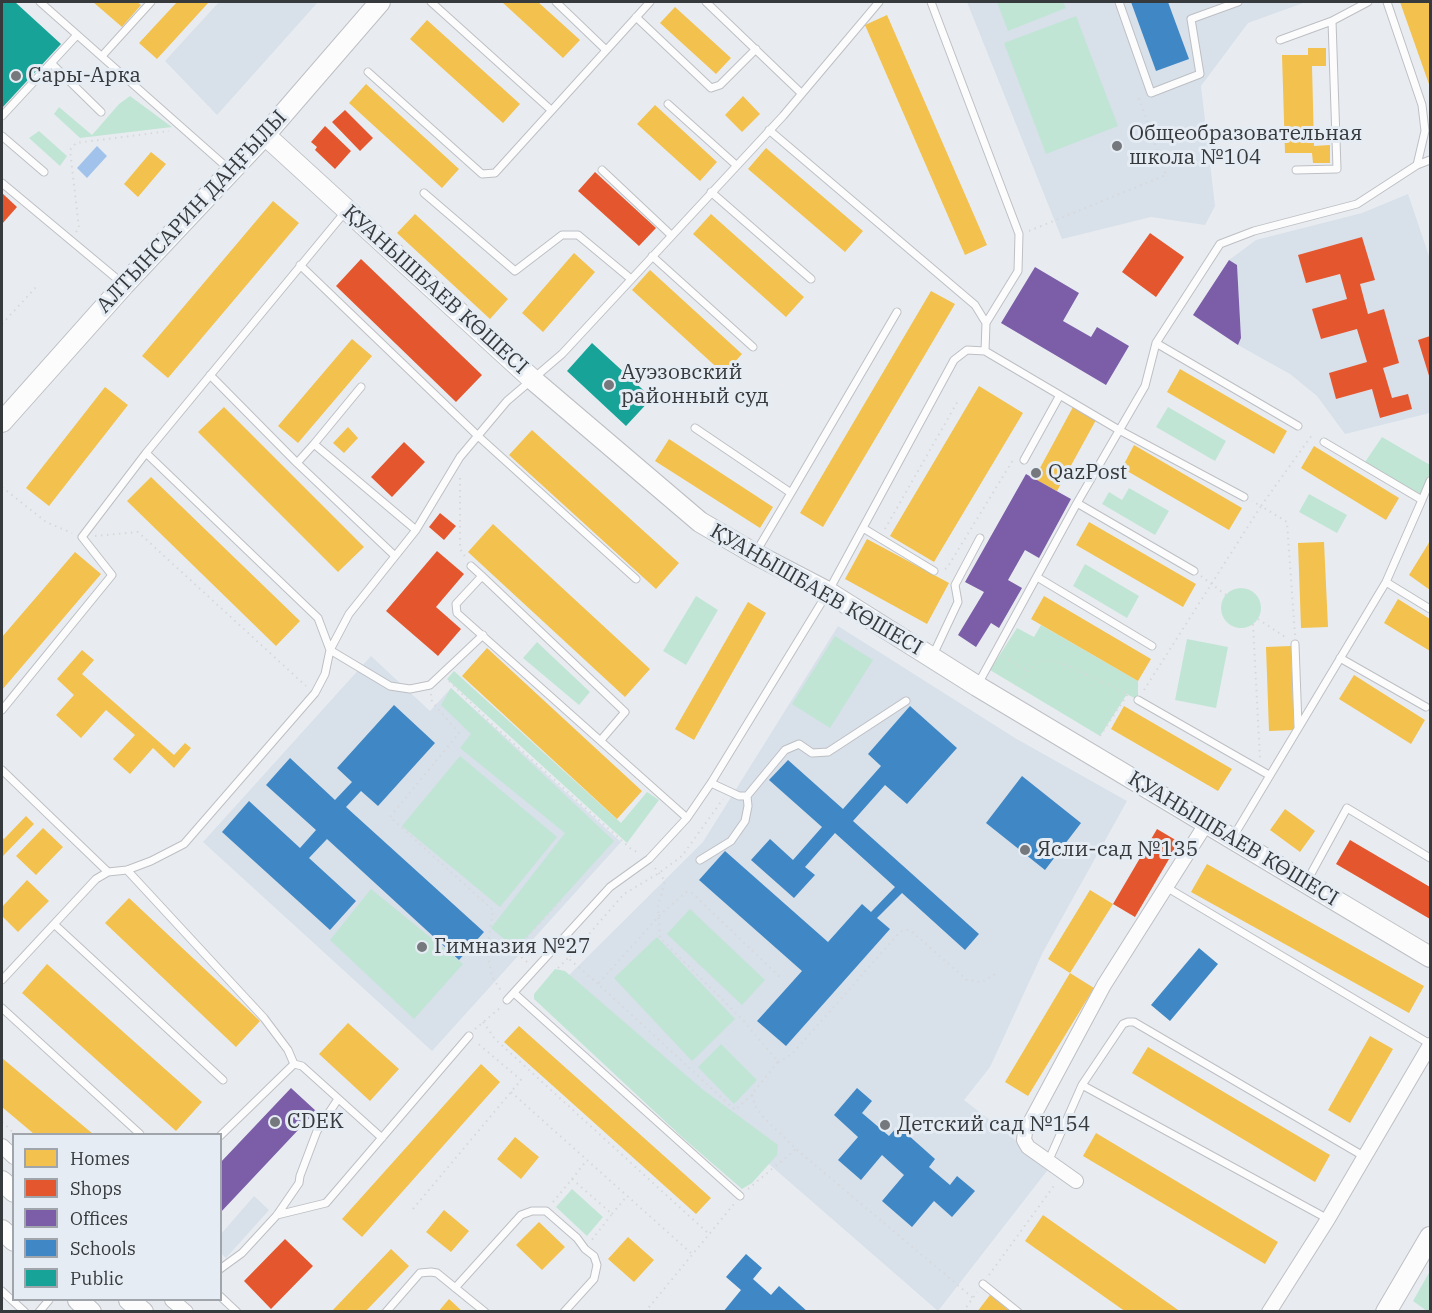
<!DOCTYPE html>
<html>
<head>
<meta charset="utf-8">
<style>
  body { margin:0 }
  #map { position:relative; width:1432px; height:1313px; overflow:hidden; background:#e8ecf0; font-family:"IBM Plex Serif",serif }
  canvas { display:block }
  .frame { position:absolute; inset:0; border:3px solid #373a3d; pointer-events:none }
  .legend { position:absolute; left:12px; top:1133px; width:210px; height:168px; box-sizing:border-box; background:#e5ecf3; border:2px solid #9fa5aa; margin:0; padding:8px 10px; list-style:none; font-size:18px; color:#373a3d }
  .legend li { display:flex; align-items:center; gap:12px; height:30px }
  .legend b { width:30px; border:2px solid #9fa5aa }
</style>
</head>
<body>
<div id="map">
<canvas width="1432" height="1313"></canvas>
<div class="frame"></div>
<ul class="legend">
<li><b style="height:16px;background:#f2c14e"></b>Homes</li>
<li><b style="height:16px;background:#e4572e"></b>Shops</li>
<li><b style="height:16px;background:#7b5ea7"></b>Offices</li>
<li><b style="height:16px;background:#3f88c5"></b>Schools</li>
<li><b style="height:16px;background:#17a398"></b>Public</li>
</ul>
</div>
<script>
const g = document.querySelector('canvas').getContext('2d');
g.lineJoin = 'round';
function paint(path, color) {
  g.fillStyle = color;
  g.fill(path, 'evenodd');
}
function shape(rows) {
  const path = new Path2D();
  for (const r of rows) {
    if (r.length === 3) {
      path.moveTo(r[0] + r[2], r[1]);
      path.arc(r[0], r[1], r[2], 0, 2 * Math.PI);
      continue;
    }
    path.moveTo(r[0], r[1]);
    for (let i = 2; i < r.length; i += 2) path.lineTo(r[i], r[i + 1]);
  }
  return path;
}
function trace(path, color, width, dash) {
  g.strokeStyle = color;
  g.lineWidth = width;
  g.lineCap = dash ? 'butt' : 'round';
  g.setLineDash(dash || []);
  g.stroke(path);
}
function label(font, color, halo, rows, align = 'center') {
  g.font = font + ' "IBM Plex Serif",serif';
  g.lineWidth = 6;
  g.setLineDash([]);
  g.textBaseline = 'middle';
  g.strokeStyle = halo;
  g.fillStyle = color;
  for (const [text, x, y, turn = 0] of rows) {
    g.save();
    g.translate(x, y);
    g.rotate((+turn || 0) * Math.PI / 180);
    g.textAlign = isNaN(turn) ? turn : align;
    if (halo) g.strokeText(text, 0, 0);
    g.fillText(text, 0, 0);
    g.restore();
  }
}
paint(shape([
  [219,2,318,2,217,115,165,61],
  [967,2,1306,2,1248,23,1201,86,1215,206,1205,225,1151,217,1062,239],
  [1408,194,1430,259,1430,413,1345,434,1317,396,1290,374,1238,345,1241,338,1237,266,1229,260,1256,240,1362,213],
  [838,626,1015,738,1127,801,1043,952,990,1067,964,1100,1050,1167,938,1311,754,1151,543,1001,703,842],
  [371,656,430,711,451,688,621,842,432,1051,203,842],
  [254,1196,269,1210,226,1258,221,1253,221,1234]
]), '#d8e0ea');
paint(shape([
  [997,2,1063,2,1066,8,1008,31],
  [1076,16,1118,126,1046,154,1004,43],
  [130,96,172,127,80,138,54,114,59,107,92,135,119,104],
  [39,131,67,156,60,166,29,138],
  [1168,407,1226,441,1215,461,1156,427],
  [1382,437,1430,465,1430,481,1422,500,1363,465],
  [1129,488,1169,511,1155,535,1102,504,1109,492,1122,500],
  [1309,494,1347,515,1337,533,1299,512],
  [1085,564,1139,596,1127,618,1073,586],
  [1241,608,20],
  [696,596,718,610,686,665,663,651],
  [1041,625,1138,681,1138,700,1127,694,1100,736,990,670,1017,628,1034,637],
  [835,636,873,660,830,728,792,704],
  [1187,639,1228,647,1216,708,1175,700],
  [537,642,590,692,579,705,523,658],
  [454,671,621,823,647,792,659,800,627,843,447,679],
  [451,688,614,841,516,949,491,928,565,833,460,748,471,734,441,705],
  [460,756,557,837,500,907,402,826],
  [371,889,463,964,414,1019,330,940],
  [690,909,765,980,742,1005,667,934],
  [657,937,735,1019,692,1061,614,978],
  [555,969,565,971,702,1089,778,1145,777,1155,752,1183,742,1189,683,1138,534,999,534,994],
  [721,1044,757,1080,734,1104,698,1067],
  [572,1189,603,1217,587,1236,556,1207],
  [1430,1271,1430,1311,1427,1311,1413,1301]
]), '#c1e5d4');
paint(shape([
  [97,146,107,156,87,178,77,168]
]), '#a1c3eb');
paint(shape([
  [93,2,137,2,141,5,122,27],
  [177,2,209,2,157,59,139,43],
  [502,2,538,2,580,40,563,58],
  [1400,2,1430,2,1430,87],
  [675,7,731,58,716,74,660,23],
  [887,15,987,245,965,255,865,25],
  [427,20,520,104,503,123,410,39],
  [1308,48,1326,48,1326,66,1312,66,1314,146,1330,145,1330,163,1313,163,1312,153,1285,153,1282,55,1308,55],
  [366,84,459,169,442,188,349,103],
  [743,96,760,114,742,132,725,115],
  [655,105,717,162,700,181,637,124],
  [766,148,863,231,845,252,748,169],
  [151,152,166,164,138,197,124,184],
  [273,201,299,223,168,378,142,356],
  [415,214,508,299,490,319,397,233],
  [711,214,804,297,786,317,693,234],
  [574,253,595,272,543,332,522,313],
  [650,270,742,354,724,374,632,290],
  [931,291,955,304,823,527,800,513],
  [352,339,372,356,298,443,278,426],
  [1180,369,1287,431,1274,454,1167,392],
  [979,386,1023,413,934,562,890,536],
  [105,387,128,405,49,506,26,488],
  [224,407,364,547,338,572,198,432],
  [1073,407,1096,420,1057,491,1034,479],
  [348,427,358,438,344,453,333,443],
  [532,430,679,563,656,589,509,455],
  [669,439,773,507,760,528,655,461],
  [1134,445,1242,508,1229,530,1122,468],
  [1314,446,1399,498,1386,520,1301,468],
  [151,477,300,621,276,646,127,501],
  [1089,522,1196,584,1183,607,1076,545],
  [493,524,650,669,625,697,468,552],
  [867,539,949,583,927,624,845,579],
  [1430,541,1430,590,1409,575],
  [1324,542,1328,627,1301,628,1298,543],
  [75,552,101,574,2,690,2,637],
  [1044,596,1151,659,1138,681,1031,619],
  [1398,599,1430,619,1430,651,1384,623],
  [748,602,766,613,694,740,675,729],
  [1291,646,1294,730,1269,731,1266,647],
  [487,648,642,791,617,819,462,676],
  [82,650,94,660,82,674,174,755,185,743,191,748,174,768,153,748,130,774,113,759,135,735,106,710,81,738,56,715,74,695,57,679],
  [1354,675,1425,720,1411,744,1339,699],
  [1124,706,1232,769,1218,791,1111,729],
  [1285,809,1315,831,1300,852,1270,830],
  [26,816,34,824,2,857,2,837,4,839],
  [43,828,63,847,36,875,16,856],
  [1207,864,1424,986,1409,1013,1191,892],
  [27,880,49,901,18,932,2,916,2,907],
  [1090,890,1113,904,1070,973,1094,988,1028,1096,1005,1082,1070,973,1048,959],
  [129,898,260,1021,236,1047,105,923],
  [47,964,202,1102,176,1131,22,993],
  [348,1023,399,1069,370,1101,319,1054],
  [519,1026,711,1198,696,1214,504,1042],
  [1370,1036,1393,1049,1350,1123,1328,1110],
  [1148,1047,1330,1155,1315,1182,1132,1073],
  [2,1058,93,1134,34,1134,2,1107],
  [481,1064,500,1082,362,1237,342,1219],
  [1096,1133,1278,1242,1265,1264,1083,1156],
  [515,1137,539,1157,521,1179,497,1159],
  [444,1210,469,1231,451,1252,426,1232],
  [1043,1215,1181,1312,1126,1312,1025,1241],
  [539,1222,565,1247,542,1270,516,1245],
  [628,1237,654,1260,634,1282,608,1259],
  [391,1249,409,1266,365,1312,331,1312],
  [990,1295,1011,1312,977,1312],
  [449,1299,463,1312,438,1312]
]), '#f2c14e');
paint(shape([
  [345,110,373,138,360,151,332,122],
  [325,126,351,151,335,169,315,150,317,147,311,142],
  [595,172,656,228,639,246,578,191],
  [2,193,17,207,2,224],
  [1150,233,1184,257,1156,297,1122,272],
  [1362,237,1375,280,1360,284,1368,314,1384,309,1399,363,1383,368,1392,398,1408,394,1412,409,1380,418,1372,389,1336,399,1329,373,1367,362,1357,329,1321,339,1312,309,1347,299,1340,274,1306,283,1298,255],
  [361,259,482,375,456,402,336,286],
  [1430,336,1430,379,1418,340],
  [404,442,425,462,392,497,371,477],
  [440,513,456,526,444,540,429,527],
  [437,551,464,574,436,607,461,629,438,656,386,611],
  [1157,829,1179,842,1135,917,1113,904],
  [1350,840,1430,887,1430,919,1336,864],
  [285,1239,313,1266,271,1309,244,1281]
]), '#e4572e');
paint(shape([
  [1229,260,1237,265,1241,338,1238,345,1193,315],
  [1035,267,1079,293,1063,321,1091,337,1097,327,1129,346,1106,385,1001,323],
  [1026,474,1071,499,1039,558,1025,550,1008,580,1022,588,999,628,991,623,976,647,958,635,984,592,965,582],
  [291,1088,316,1111,220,1213,220,1163]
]), '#7b5ea7');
paint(shape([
  [1131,2,1168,2,1189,59,1156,71],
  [394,705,435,743,378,806,361,791,346,807,484,932,459,960,327,839,309,858,356,901,330,930,222,832,249,801,300,848,316,830,266,785,290,758,335,800,352,782,337,768],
  [910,706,957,748,907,804,885,785,853,821,979,934,965,950,902,893,877,918,890,929,786,1046,757,1021,802,971,699,880,725,851,828,942,862,904,871,912,895,887,835,833,805,867,815,875,794,898,751,860,770,839,793,860,822,827,769,780,788,760,843,809,881,766,868,754],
  [1022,776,1081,823,1045,870,986,823],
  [1199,948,1218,964,1170,1021,1151,1005],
  [857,1088,872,1101,862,1113,889,1136,898,1126,935,1159,929,1167,950,1185,957,1176,975,1191,952,1217,934,1201,912,1227,882,1201,904,1175,882,1155,861,1180,838,1160,858,1137,834,1115],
  [746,1254,762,1268,753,1279,771,1295,779,1286,808,1312,723,1312,741,1290,726,1277]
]), '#3f88c5');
paint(shape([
  [2,2,15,2,61,44,2,108],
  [592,343,652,398,626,426,567,371]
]), '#17a398');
const lane = shape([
  [40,2,230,170],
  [431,2,551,110],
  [556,2,606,50],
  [706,2,801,93],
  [931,2,1019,234,1018,271,986,323],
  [1119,2,1151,93,1200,74,1191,19,1238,2],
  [1387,2,1422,105,1425,131,1417,165],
  [636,17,711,88,720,85,756,49],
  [1280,40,1332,21],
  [102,56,151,2],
  [51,63,101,112],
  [368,72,482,174,495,173,650,2],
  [668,104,736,165],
  [2,116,77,35],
  [769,130,975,305,986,323,985,351],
  [2,136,44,172],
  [602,170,671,235],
  [1296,170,1337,169,1332,21,1368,2],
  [2,183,122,283],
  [711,192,811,279],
  [424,193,515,271,562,235,578,235,631,279],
  [652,256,753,347],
  [300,265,478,436,636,579],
  [1156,343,1298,426],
  [210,375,297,463,314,444],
  [361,387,314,444,416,530],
  [695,428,791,493,756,552],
  [146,453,345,212],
  [1024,460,1060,395],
  [297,463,395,556],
  [791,493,897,312],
  [1422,500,1430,481],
  [1077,503,1194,571],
  [863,528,934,571],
  [471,566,482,576,456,604,457,613,687,818],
  [482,576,625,712,601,740],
  [1037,577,1152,646],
  [1386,582,1430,609],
  [1295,644,1298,726],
  [933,655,958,602,955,585,980,538],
  [1340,658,1426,707],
  [978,684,1077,503,1145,386,1156,343,1220,244,1254,231,1357,204,1417,165,1430,160],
  [1138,700,1269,775],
  [2,710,112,575,82,537,146,453,318,618,330,650,390,686,410,689,430,685,483,635],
  [2,770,108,872],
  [711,783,739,796,747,796,785,750,799,744,812,753,828,752,906,701],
  [1233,837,1386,582,1422,500,1324,442],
  [700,860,731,841,745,821,748,806,747,796],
  [127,870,264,1018,288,1050,294,1064],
  [1307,881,1347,808,1430,858],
  [1166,887,1430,1044],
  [54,924,223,1080],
  [2,980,96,879,108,872,127,870,151,861,184,844,315,693,325,674,330,650,349,614,416,530,460,457,507,401,562,354,783,116,879,2],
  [514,993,740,1196],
  [507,1000,610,887,649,859,687,818,711,783,828,592,954,360,967,350,985,351,1119,430,1244,497],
  [2,1008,140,1134],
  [1082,1085,1328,1219],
  [220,1136,294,1064,302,1066,382,1138],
  [1048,1162,1082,1085,1123,1024,1128,1022,1134,1022,1365,1157],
  [277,1215,326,1203,469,1036],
  [220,1269,242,1253,277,1215,299,1183,300,1176,317,1131,338,1099],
  [983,1284,1018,1312],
  [455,1288,521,1215,532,1211,546,1211,577,1238,585,1249,594,1256,597,1265,594,1279,564,1312],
  [2,1291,25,1312],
  [220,1296,237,1312],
  [39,1312,49,1300],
  [386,1312,420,1273,431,1272,437,1273,485,1312]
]);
const street = shape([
  [2,1146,14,1157],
  [1076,1181,1028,1147,1024,1140,1025,1132,1104,985,1206,824],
  [172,1300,186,1312],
  [1269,1312,1328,1219,1430,1045]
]);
const secondary = shape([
  [265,135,532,379,700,522,755,554,828,592,977,686,1430,957],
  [2,422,124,285,265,135,380,2],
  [2,1181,14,1192],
  [2,1230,14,1241],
  [78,1300,91,1312],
  [129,1300,143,1312],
  [1386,1312,1430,1237]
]);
trace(lane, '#bdbfc3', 9);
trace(street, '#bdbfc3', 16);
trace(secondary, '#bdbfc3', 22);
trace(shape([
  [1029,231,1166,175,1139,98,1143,96],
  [76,232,79,228,70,150,76,143,169,131],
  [2,324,36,287],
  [460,478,460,549,466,558],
  [2,487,46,522,72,533],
  [885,529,959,399],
  [95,536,138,532,306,686],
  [945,569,947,568,1013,460],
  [1201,576,1226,595],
  [1258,619,1288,639],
  [1253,624,1260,759],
  [1295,635,1287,522,1261,506,1312,435],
  [1003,656,1027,671],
  [449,681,491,723,630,848,640,854],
  [1015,685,1036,662,1051,660,1062,663,1130,695],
  [1144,690,1261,506,1252,501],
  [431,694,432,702,459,733,390,817,493,910,487,952,492,977,502,992],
  [1100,736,1128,694],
  [655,868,665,881,658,906,660,938,742,1019,778,1062,752,1094,755,1106,764,1118,796,1149,973,1298],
  [527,962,514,951,562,899],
  [558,968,568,958],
  [598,984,568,958,624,894,659,873,682,856,723,799],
  [483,1022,495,1039,709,1234],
  [475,1029,500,1008],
  [778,1062,792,1054,900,932,905,930,910,930,967,980,982,982,995,974],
  [511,1092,692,1254],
  [752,1095,735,1110,598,984,659,916,686,892,691,892,782,979],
  [2,1122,15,1134],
  [572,1179,587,1160],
  [748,1189,796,1149],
  [553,1202,572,1179,612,1214,591,1241],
  [413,1209,521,1080,476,1042],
  [612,1214,627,1196],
  [989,1275,1056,1183],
  [645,1312,734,1204],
  [963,1312,977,1292]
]), '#d7d8da', 2, [1.5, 4.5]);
trace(lane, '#fcfcfd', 7);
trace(street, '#fcfcfd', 14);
trace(secondary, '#fcfcfd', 20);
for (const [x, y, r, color] of [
  [16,76,6,"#75787c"],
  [1117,146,6,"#75787c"],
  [609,385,6,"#75787c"],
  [1036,473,6,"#75787c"],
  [1025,850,6,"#75787c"],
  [422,947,6,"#75787c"],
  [275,1122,6,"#75787c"],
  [885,1125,6,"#75787c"]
]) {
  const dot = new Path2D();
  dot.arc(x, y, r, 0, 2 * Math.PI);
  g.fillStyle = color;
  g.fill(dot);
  trace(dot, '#e5ecf3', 2);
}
label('21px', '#373a3d', '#e5ecf3', [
  ["Сары-Арка",28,76],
  ["Общеобразовательная",1129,134],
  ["школа №104",1129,158],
  ["Ауэзовский",621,373],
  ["районный суд",621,397],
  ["QazPost",1048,473],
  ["Ясли-сад №135",1037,850],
  ["Гимназия №27",434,947],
  ["CDEK",287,1122],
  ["Детский сад №154",897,1125]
], 'left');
label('21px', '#373a3d', '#e5ecf3', [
  ["АЛТЫНСАРИН ДАҢҒЫЛЫ",192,212,-47],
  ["ҚУАНЫШБАЕВ КӨШЕСІ",435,290,42],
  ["ҚУАНЫШБАЕВ КӨШЕСІ",816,590,30],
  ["ҚУАНЫШБАЕВ КӨШЕСІ",1233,839,31]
]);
</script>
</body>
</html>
